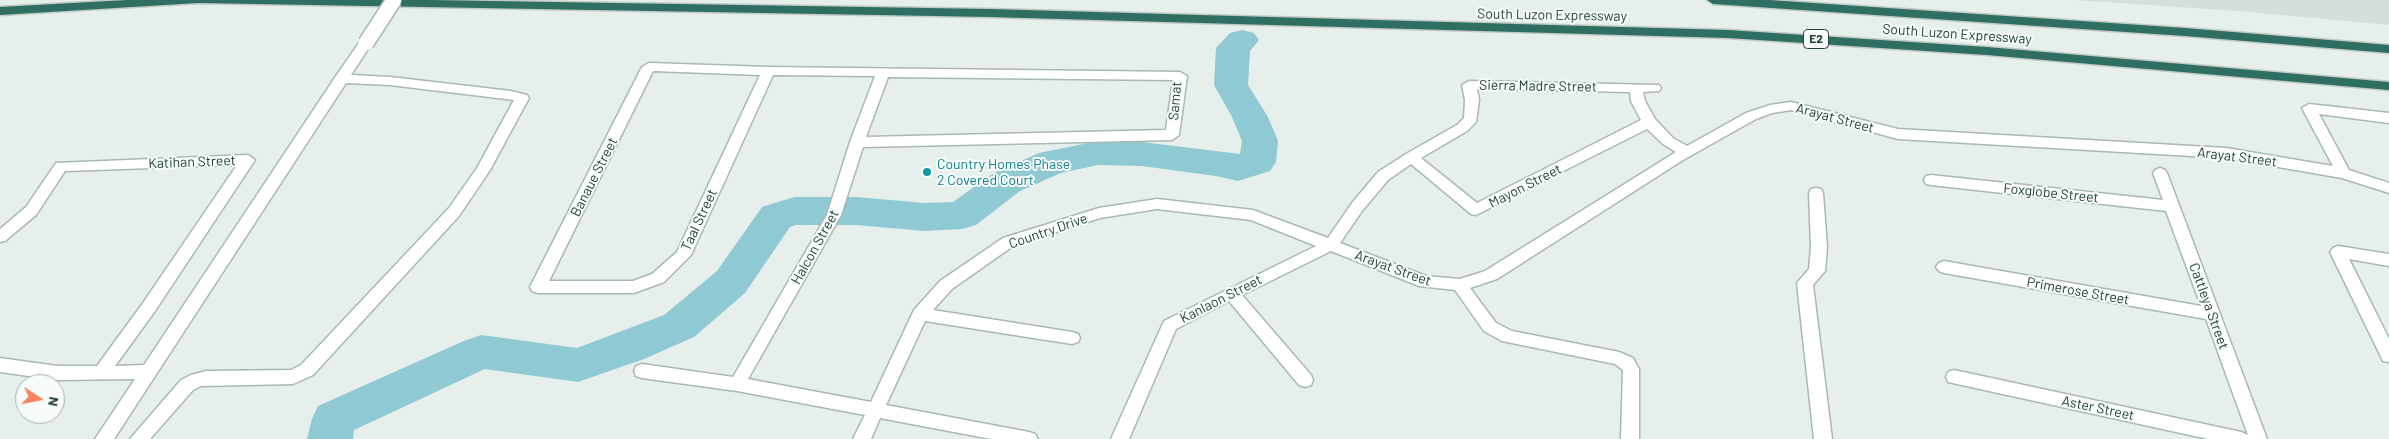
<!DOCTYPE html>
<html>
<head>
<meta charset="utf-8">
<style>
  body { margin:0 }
  #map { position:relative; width:2389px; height:439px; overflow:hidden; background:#e6efeb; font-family:Barlow,sans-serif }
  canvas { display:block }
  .north { position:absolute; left:15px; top:374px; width:50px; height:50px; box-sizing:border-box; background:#f7fbf9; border:1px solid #a3b1ad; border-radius:50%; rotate:101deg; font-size:14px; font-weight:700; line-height:20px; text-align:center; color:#24423a }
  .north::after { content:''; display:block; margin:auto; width:18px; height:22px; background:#f4845f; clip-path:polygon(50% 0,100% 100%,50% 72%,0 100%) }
</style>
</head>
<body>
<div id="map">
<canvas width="2389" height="439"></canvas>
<div class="north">N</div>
</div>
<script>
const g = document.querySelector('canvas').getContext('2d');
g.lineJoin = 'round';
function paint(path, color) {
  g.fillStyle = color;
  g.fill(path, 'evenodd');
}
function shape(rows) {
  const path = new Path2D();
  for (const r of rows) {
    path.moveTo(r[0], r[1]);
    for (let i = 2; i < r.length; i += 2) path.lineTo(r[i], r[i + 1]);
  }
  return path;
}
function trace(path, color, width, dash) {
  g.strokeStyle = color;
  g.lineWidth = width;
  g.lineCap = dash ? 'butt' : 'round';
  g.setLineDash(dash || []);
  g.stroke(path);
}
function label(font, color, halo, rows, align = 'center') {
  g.font = font + ' Barlow,sans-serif';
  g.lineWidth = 4;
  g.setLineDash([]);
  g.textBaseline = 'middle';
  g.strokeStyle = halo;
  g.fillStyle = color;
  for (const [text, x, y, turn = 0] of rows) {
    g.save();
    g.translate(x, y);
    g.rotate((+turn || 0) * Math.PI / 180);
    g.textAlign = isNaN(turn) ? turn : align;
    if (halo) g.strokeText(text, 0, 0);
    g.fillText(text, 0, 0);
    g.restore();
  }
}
paint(shape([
  [2074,0,2389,0,2389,25,2238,11]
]), '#d4dfda');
paint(shape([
  [1242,30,1254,33,1259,40,1250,51,1248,85,1268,117,1278,141,1276,162,1270,171,1238,181,1216,176,1142,166,1098,165,1061,173,1020,191,976,225,962,229,925,231,856,225,796,225,790,227,745,293,694,337,644,359,578,382,485,369,354,430,353,439,307,439,312,419,318,406,466,340,481,335,577,348,664,315,717,271,762,207,781,201,795,197,856,197,925,203,953,202,994,173,1039,153,1098,141,1142,142,1240,154,1242,141,1232,117,1214,85,1216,48,1230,33,1242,30]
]), '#8ec9d4');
const minor = shape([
  [366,39,372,43,351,75,390,77,511,91,527,95,529,98,490,170,459,216,313,375,293,384,201,386,193,390,150,439,130,439,181,380,191,375,206,371,291,370,301,365,449,208,477,168,514,100,390,85,346,83,114,439,95,439,135,379,57,380,0,372,0,358,57,366,97,366,143,303,237,165,65,171,36,215,5,241,0,242,0,229,26,207,56,163,248,155,255,160,155,311,115,366,144,365,336,76,361,40,366,39],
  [649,63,768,67,1180,72,1187,76,1179,135,1172,140,863,147,841,215,748,379,871,402,914,310,940,281,1003,238,1099,208,1157,199,1253,210,1328,238,1352,203,1378,172,1406,154,1457,125,1464,118,1465,100,1462,85,1469,81,1659,85,1661,88,1659,91,1643,92,1645,101,1655,119,1673,138,1687,146,1746,113,1770,105,1791,102,1898,129,2226,148,2333,166,2302,108,2309,104,2389,113,2389,123,2319,114,2349,170,2389,183,2389,193,2342,178,2226,158,1898,139,1791,110,1772,113,1756,119,1683,160,1497,279,1470,288,1496,323,1512,331,1619,352,1633,358,1639,369,1639,439,1621,439,1623,370,1615,364,1502,341,1484,331,1455,290,1419,286,1331,251,1242,295,1311,375,1313,380,1311,385,1305,387,1299,385,1229,301,1176,329,1129,439,1111,439,1164,321,1316,246,1251,220,1157,209,1100,218,1013,246,952,289,933,310,1072,332,1078,334,1080,338,1078,342,1072,344,925,321,886,405,1029,432,1035,434,1038,439,991,439,880,418,871,439,853,439,865,415,737,391,642,378,636,376,634,371,636,366,642,364,733,377,827,215,850,142,875,76,773,75,691,255,664,282,634,293,538,293,532,291,530,287,642,67,649,63],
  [653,71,760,75,677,252,652,274,633,281,549,281,653,71],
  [888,77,1173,80,1166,130,866,137,888,77],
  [1477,89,1630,92,1631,101,1641,120,1477,203,1421,158,1467,131,1476,122,1479,100,1477,89],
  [1647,129,1663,144,1676,152,1485,271,1460,279,1426,276,1340,243,1362,211,1388,180,1411,164,1471,214,1476,215,1647,129],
  [2160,168,2165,170,2167,173,2267,439,2208,439,1948,382,1946,377,1948,372,1954,370,2241,432,2248,435,2206,319,1944,273,1939,271,1936,267,1939,263,1944,261,2201,306,2166,211,1931,185,1926,184,1924,180,1926,176,1931,175,2163,200,2153,173,2155,170,2160,168],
  [1816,188,1821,189,1823,193,1827,247,1825,271,1813,285,1832,439,1814,439,1797,283,1809,269,1811,247,1809,193,1811,189,1816,188],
  [2338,246,2389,254,2389,266,2349,259,2389,339,2389,362,2383,361,2330,252,2333,248,2338,246]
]);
const highway = shape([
  [127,0,430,0,990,9,1728,30,1987,47,2389,82,2389,90,1987,55,1728,38,990,17,198,3,0,15,0,7,127,0],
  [1707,0,1769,0,2185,28,2389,45,2389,53,2185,36,1713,4,1707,0]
]);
trace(minor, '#a8b8b2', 3);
trace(highway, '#c2cac8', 3);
paint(minor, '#fff');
paint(highway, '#2f6f62');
const minorBridge = shape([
  [366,43,394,0]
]);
trace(minorBridge, '#a8b8b2', 18, []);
trace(minorBridge, '#fff', 15);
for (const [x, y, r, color] of [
  [927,172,5,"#0f9aa8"]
]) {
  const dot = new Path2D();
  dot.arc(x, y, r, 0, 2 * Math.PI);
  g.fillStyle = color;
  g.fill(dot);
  trace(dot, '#f7fbf9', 2);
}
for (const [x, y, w] of [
  [1816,39,25]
]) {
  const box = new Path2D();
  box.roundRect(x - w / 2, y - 9.5, w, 19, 4);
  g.fillStyle = '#f7fbf9';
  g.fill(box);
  trace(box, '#24423a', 1);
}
label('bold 12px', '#24423a', null, [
  ["E2",1816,39]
]);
label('14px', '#24423a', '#f7fbf9', [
  ["South Luzon Expressway",1552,15,1],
  ["South Luzon Expressway",1957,34,4],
  ["Sierra Madre Street",1538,86,1],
  ["Samat",1175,101,-85],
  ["Arayat Street",1835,118,15],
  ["Arayat Street",2237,157,7],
  ["Katihan Street",192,162,-2],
  ["Banaue Street",594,177,-63],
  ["Mayon Street",1525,186,-27],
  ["Foxglobe Street",2051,193,6],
  ["Taal Street",699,220,-65],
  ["Country Drive",1048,231,-19],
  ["Halcon Street",815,247,-61],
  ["Arayat Street",1393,268,20],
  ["Primerose Street",2078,291,10],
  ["Kanlaon Street",1221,299,-27],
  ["Cattleya Street",2209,306,70],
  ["Aster Street",2098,408,12]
]);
label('14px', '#0d838f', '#f7fbf9', [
  ["Country Homes Phase",937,164],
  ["2 Covered Court",937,180]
], 'left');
</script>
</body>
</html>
